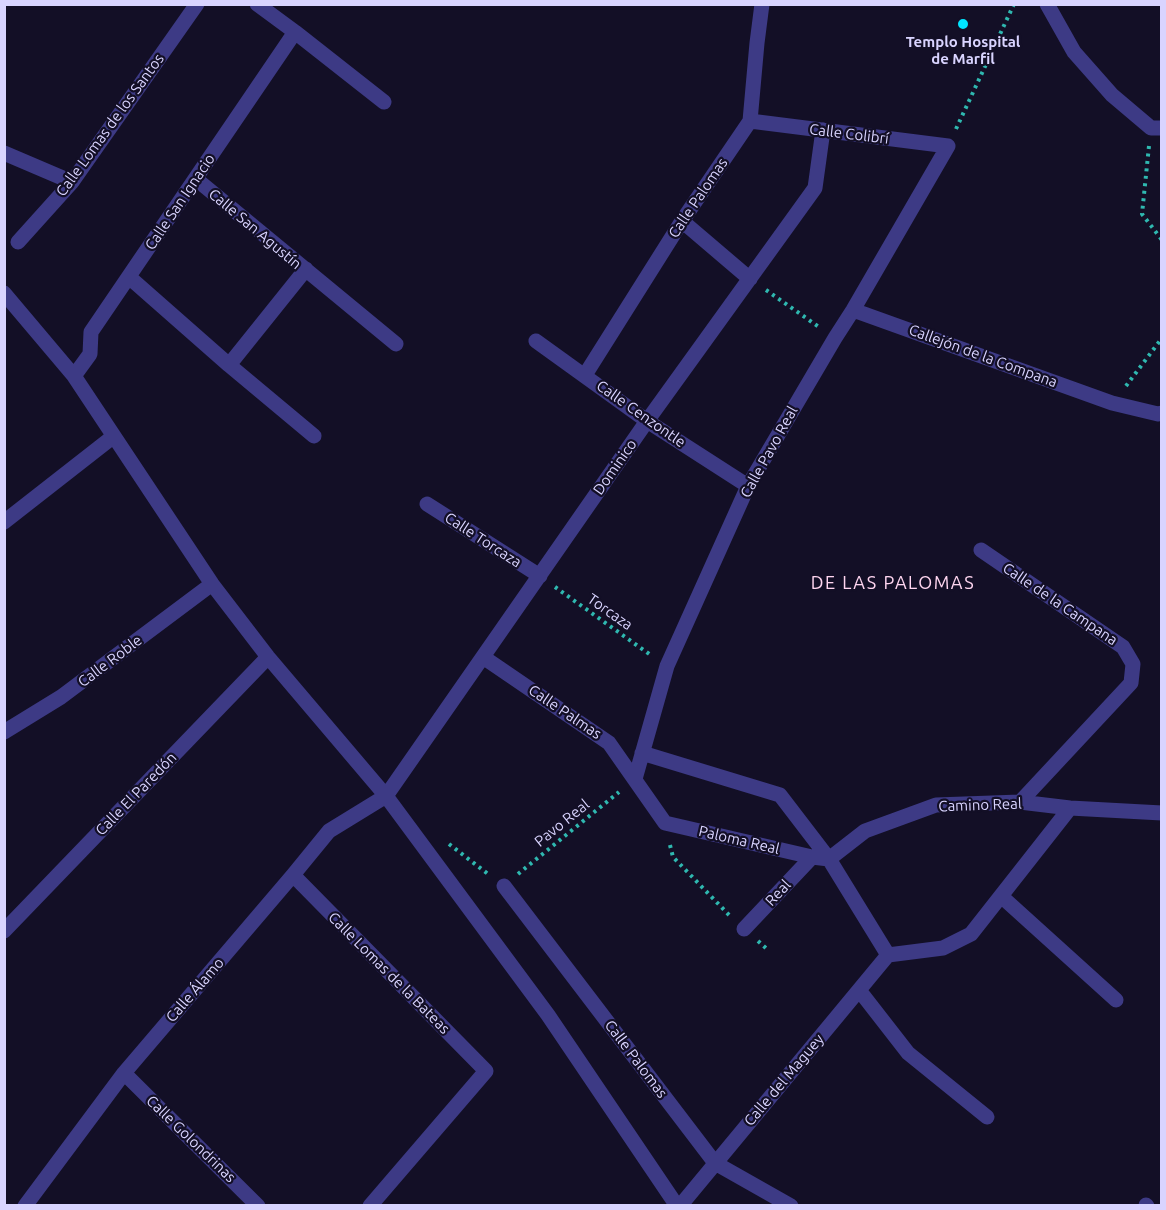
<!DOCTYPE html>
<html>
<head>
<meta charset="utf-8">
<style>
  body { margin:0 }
  #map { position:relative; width:1166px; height:1210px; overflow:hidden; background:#130f26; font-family:Ubuntu,sans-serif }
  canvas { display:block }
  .frame { position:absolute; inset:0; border:6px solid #d9d4ff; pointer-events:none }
</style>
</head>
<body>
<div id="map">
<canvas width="1166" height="1210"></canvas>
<div class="frame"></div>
</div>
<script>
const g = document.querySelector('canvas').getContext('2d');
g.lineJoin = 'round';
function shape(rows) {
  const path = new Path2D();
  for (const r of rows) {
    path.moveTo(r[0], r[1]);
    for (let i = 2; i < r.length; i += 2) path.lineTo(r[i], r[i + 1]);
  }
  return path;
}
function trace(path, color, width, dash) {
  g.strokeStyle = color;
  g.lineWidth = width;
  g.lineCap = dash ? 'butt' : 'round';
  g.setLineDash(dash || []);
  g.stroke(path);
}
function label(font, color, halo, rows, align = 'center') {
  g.font = font + ' Ubuntu,sans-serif';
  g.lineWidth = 4.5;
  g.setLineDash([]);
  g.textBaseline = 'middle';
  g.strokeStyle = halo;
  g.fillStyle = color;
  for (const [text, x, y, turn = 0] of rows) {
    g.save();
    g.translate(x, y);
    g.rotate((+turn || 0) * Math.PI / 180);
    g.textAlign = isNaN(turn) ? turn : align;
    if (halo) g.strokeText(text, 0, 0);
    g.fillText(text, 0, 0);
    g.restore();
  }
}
trace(shape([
  [956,129,1014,4],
  [1149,146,1142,214,1162,240],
  [766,290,819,327],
  [1126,386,1162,338],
  [555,587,652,656],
  [449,844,488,874],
  [670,845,673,857,730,916],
  [518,874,619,792],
  [758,941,767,949]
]), '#2fb8b0', 4, [3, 4.5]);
trace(shape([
  [257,4,295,32,384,102],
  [1047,4,1074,52,1112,95,1151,128,1162,128],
  [4,153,72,182],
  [196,179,396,344],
  [682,221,750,279],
  [18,242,72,182,197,4],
  [129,277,229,365,314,436],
  [4,293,74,376,212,584,268,657,386,796,548,1015,677,1206],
  [853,310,1112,403,1158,414,1162,413],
  [536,341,647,421,748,486],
  [229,365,306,269],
  [585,375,682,221,750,121,757,43,762,4],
  [74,376,90,354,91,332,295,32],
  [427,504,540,576],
  [4,522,114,436],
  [981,550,1123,647,1133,664,1131,683,1020,802],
  [483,657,609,743,665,823,812,857,829,859,865,831,936,805,1020,802,1070,808,1162,813],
  [4,732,61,697,212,584],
  [642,753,780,795,829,859,888,955],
  [635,779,667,666,748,486,835,338,853,310,948,146,750,121],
  [293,875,486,1071,370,1206],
  [504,886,715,1163,791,1206],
  [1001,896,1116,1000],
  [744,929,812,857],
  [4,931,268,657],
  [859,990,908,1053,987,1117],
  [124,1073,258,1206],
  [1146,1205,1147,1206],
  [25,1206,124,1073,293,875,329,831,386,796,647,421,815,188,823,130],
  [680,1206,888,955,943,948,971,934,1070,808]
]), '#3d3a85', 15);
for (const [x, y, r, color] of [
  [963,24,6,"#00e5ff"]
]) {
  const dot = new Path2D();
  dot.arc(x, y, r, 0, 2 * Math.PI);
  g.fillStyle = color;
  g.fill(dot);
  trace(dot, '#130f26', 2);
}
label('bold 15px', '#d9d4ff', '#130f26', [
  ["Templo Hospital",963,42],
  ["de Marfil",963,59]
]);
label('15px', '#d9d4ff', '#130f26', [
  ["Calle Lomas de los Santos",110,125,-54],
  ["Calle Colibrí",849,134,7],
  ["Calle Palomas",698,198,-56],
  ["Calle San Ignacio",180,202,-56],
  ["Calle San Agustín",255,229,40],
  ["Callejón de la Compana",983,356,20],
  ["Calle Cenzontle",641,414,35],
  ["Calle Pavo Real",769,452,-61],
  ["Dominico",615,467,-55],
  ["Calle Torcaza",483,540,33],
  ["Calle de la Campana",1060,604,34],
  ["Torcaza",610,612,35],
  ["Calle Roble",110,661,-37],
  ["Calle Palmas",565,712,34],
  ["Calle El Paredón",136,794,-46],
  ["Camino Real",980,805,-2],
  ["Pavo Real",562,823,-39],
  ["Paloma Real",739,840,13],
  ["Real",778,893,-47],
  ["Calle Lomas de la Bateas",389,973,45],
  ["Calle Álamo",195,990,-49],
  ["Calle Palomas",636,1059,53],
  ["Calle del Maguey",784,1080,-50],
  ["Calle Golondrinas",191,1139,44]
]);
g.letterSpacing = '1.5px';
label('18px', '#ffd6f0', '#130f26', [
  ["DE LAS PALOMAS",893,583]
]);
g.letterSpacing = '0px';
</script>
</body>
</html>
